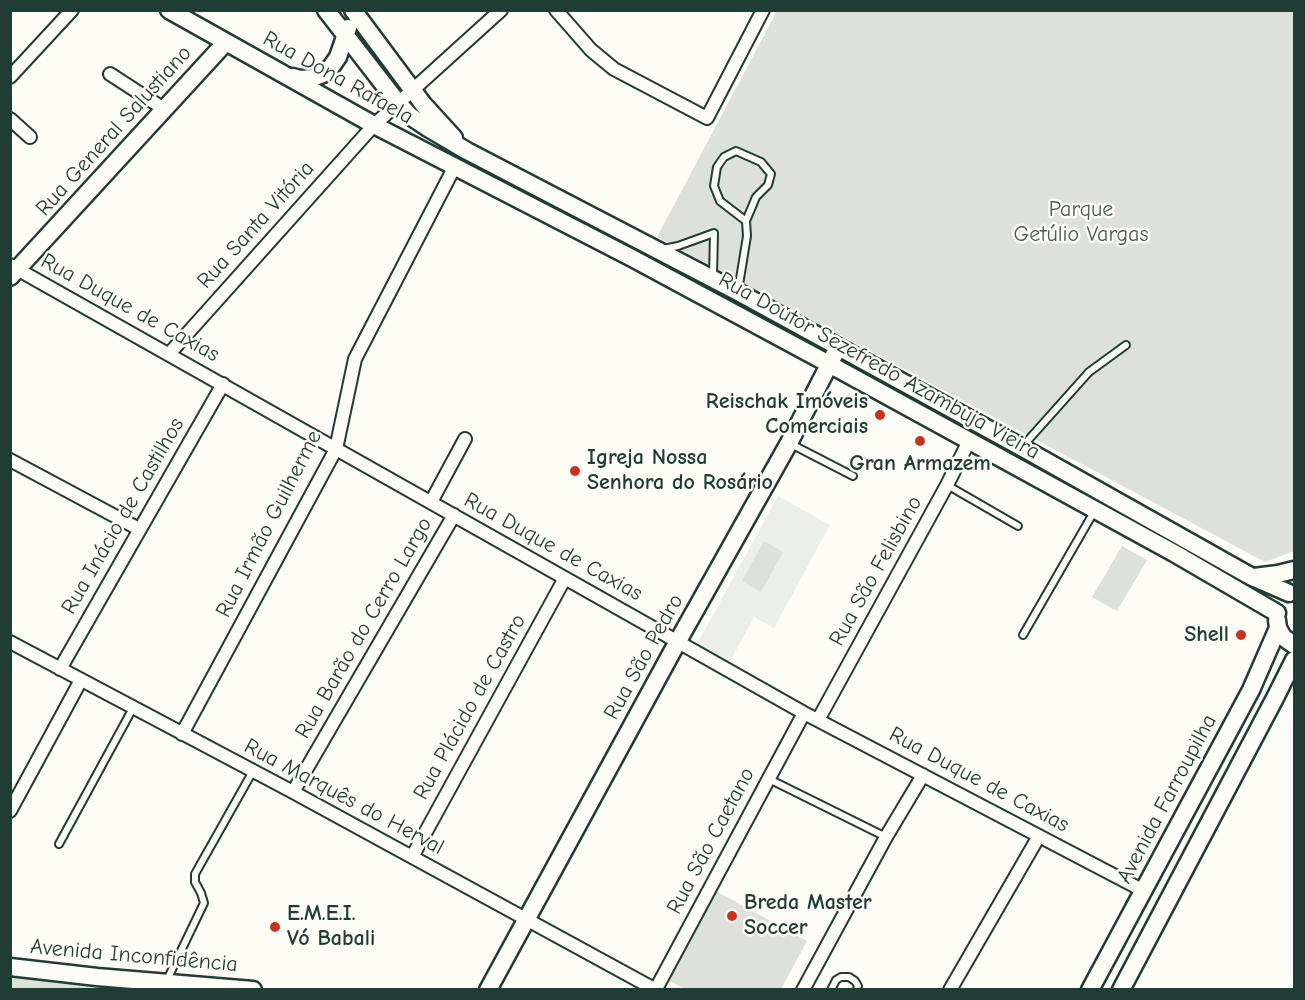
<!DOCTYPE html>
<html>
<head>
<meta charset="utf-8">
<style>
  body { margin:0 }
  #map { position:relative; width:1305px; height:1000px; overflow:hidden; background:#fdfcf7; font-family:"Comic Neue",sans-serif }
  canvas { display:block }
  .frame { position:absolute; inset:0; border:12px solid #1f3d34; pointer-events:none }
</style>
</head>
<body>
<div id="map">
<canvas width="1305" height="1000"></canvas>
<div class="frame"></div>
</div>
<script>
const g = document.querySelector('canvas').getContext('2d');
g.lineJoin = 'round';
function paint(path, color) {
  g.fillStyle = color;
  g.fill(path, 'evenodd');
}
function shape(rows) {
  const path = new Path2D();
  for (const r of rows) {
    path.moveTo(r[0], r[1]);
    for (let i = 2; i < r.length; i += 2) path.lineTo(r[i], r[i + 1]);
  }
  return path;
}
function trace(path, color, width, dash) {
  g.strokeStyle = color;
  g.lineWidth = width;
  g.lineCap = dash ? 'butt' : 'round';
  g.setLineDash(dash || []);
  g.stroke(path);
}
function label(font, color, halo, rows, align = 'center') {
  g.font = font + ' "Comic Neue",sans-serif';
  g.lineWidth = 5;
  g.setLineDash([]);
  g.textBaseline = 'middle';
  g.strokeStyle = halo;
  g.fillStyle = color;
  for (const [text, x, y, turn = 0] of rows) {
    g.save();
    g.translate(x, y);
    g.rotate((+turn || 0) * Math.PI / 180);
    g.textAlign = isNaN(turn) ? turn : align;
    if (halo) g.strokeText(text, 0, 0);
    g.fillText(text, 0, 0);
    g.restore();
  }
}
paint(shape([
  [778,496,830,525,774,628,754,617,729,663,696,646]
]), '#eceee9');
paint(shape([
  [777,11,1294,11,1294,551,1265,562,657,237],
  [764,541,783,552,761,592,742,581],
  [1122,546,1147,560,1117,611,1092,597],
  [716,891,807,941,781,989,684,989,668,980],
  [11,975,161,989,11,989]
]), '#dde0db');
const lane = shape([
  [663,249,678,246,714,233,713,276],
  [738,291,747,236,746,221,756,197,768,185,771,174,761,162,736,151,724,157,717,167,714,186,720,201,746,221],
  [789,443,853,476],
  [1022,447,1089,372,1126,345],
  [947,485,1018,526],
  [1023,635,1095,510],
  [769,779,886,837],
  [59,844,133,708],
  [166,982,204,903,201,893,195,882,195,874,253,771],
  [831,990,836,980,841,977,849,977,855,981,858,986,857,990]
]);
const street = shape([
  [556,10,591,50,614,69,707,118,763,10],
  [110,74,164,109],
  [10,77,72,10],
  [10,119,30,137],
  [10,265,804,713,1144,891],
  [169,354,374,125,501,10],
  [10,460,139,529],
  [431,502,465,439],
  [10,642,293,792,656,990],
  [60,669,223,384],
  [818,720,947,485,969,441],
  [182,734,336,449,355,359,455,166],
  [293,792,454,515],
  [10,811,81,680],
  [412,857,565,578],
  [656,989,804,713],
  [803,990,886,837,923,775],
  [950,990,1039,836]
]);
const secondary = shape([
  [169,10,374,125,632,258,829,364,1174,553,1277,613],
  [326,10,398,103,410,116,428,128,467,151,738,292,1021,447,1252,577,1289,593],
  [353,10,423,104,454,138],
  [293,77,300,79,312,78,323,74,331,67,338,57,348,28],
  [10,277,226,42],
  [1254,577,1278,574,1294,570],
  [1277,620,1278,628,1283,637,1294,645],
  [10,967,97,977,253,990],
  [488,990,678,641,789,443,834,355],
  [1090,990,1251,690,1278,628],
  [1121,990,1275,698,1294,660]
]);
trace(lane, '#1f3d34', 10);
trace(street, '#1f3d34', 16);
trace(secondary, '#1f3d34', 21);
trace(lane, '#fdfcf7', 6);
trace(street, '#fdfcf7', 12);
trace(secondary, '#fdfcf7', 16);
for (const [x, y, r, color] of [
  [880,415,6,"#c8321e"],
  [920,441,6,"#c8321e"],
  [575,471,6,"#c8321e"],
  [1241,635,6,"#c8321e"],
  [732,916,6,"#c8321e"],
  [275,927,6,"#c8321e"]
]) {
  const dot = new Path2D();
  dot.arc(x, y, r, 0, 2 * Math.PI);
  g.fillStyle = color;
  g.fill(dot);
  trace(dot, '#fdfcf7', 2);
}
label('22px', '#1f3d34', '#fdfcf7', [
  ["Rua Dona Rafaela",338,78,29],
  ["Rua General Salustiano",114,131,-48],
  ["Rua Santa Vitória",256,225,-48],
  ["Rua Duque de Caxias",130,308,29],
  ["Rua Doutor Sezefredo Azambuja Vieira",879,366,29],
  ["Rua Inácio de Castilhos",123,516,-60],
  ["Rua Irmão Guilherme",269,524,-63],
  ["Rua Duque de Caxias",553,547,29],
  ["Rua São Felisbino",876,571,-61],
  ["Rua Barão do Cerro Largo",364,628,-60],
  ["Rua São Pedro",644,657,-61],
  ["Rua Plácido de Castro",470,707,-61],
  ["Rua Duque de Caxias",979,780,28],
  ["Rua Marquês do Herval",344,797,28],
  ["Avenida Farroupilha",1167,799,-62],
  ["Rua São Caetano",711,841,-62],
  ["Avenida Inconfidência",134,956,5]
]);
label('22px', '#455e55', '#fdfcf7', [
  ["Parque",1081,210],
  ["Getúlio Vargas",1081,235]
]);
label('bold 22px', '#1f3d34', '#fdfcf7', [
  ["Reischak Imóveis",868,402,"right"],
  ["Comerciais",868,427,"right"],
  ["Igreja Nossa",587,458],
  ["Senhora do Rosário",587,483],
  ["Gran Armazem",920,464,"center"],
  ["Shell",1229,635,"right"],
  ["Breda Master",744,903],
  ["Soccer",744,928],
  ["E.M.E.I.",287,914],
  ["Vó Babali",287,939]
], 'left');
</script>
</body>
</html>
